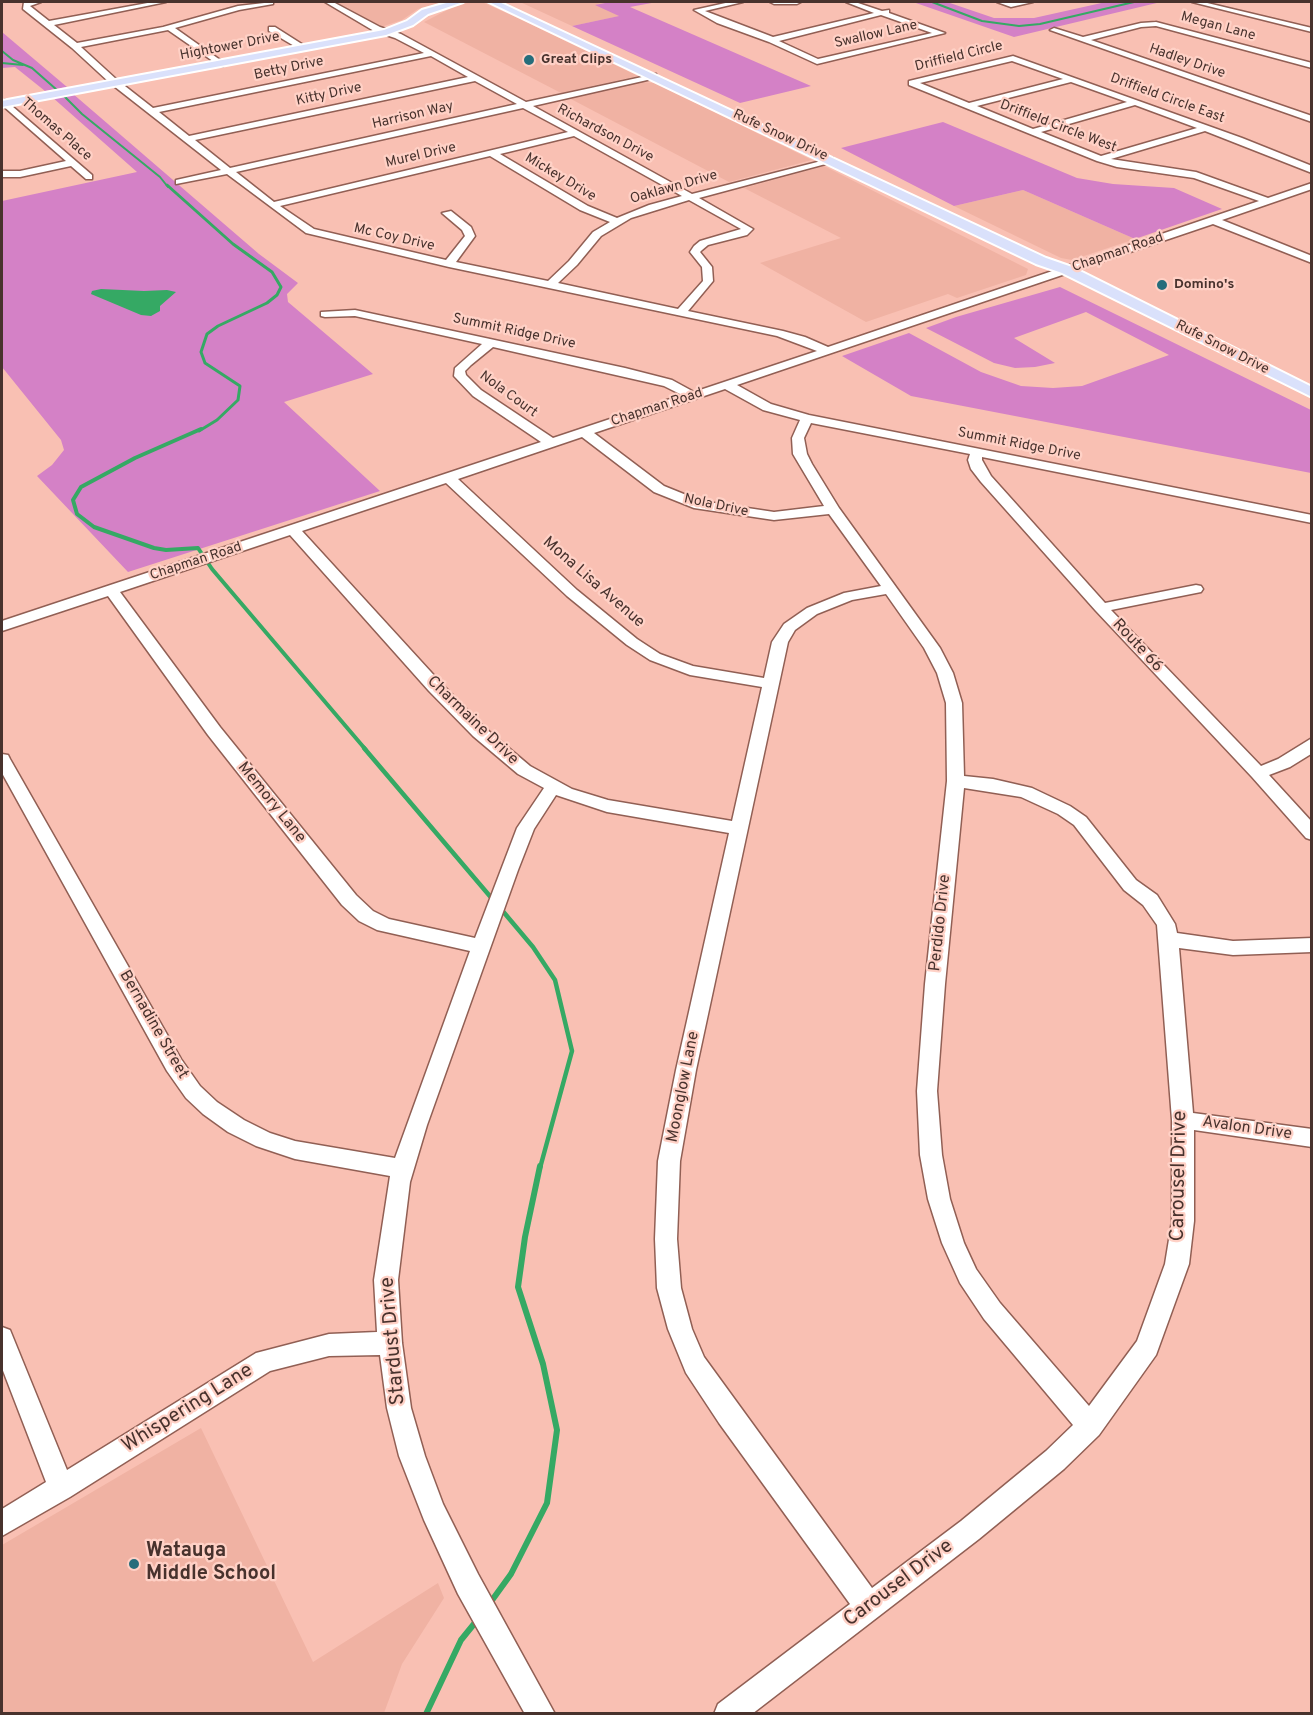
<!DOCTYPE html>
<html>
<head>
<meta charset="utf-8">
<style>
  body { margin:0 }
  #map { position:relative; width:1313px; height:1715px; overflow:hidden; background:#f9c0b3; font-family:Overpass,sans-serif }
  canvas { display:block }
  .frame { position:absolute; inset:0; border:3px solid #48322d; pointer-events:none }
</style>
</head>
<body>
<div id="map">
<canvas width="1313" height="1715"></canvas>
<div class="frame"></div>
</div>
<script>
const g = document.querySelector('canvas').getContext('2d');
g.lineJoin = 'round';
function paint(path, color) {
  g.fillStyle = color;
  g.fill(path, 'evenodd');
}
function shape(rows) {
  const path = new Path2D();
  for (const r of rows) {
    path.moveTo(r[0], r[1]);
    for (let i = 2; i < r.length; i += 2) path.lineTo(r[i], r[i + 1]);
  }
  return path;
}
function trace(path, color, width, dash) {
  g.strokeStyle = color;
  g.lineWidth = width;
  g.lineCap = dash ? 'butt' : 'round';
  g.setLineDash(dash || []);
  g.stroke(path);
}
function label(font, color, halo, rows, align = 'center') {
  g.font = font + ' Overpass,sans-serif';
  g.lineWidth = 4.5;
  g.setLineDash([]);
  g.textBaseline = 'middle';
  g.strokeStyle = halo;
  g.fillStyle = color;
  for (const [text, x, y, turn = 0] of rows) {
    g.save();
    g.translate(x, y);
    g.rotate((+turn || 0) * Math.PI / 180);
    g.textAlign = isNaN(turn) ? turn : align;
    if (halo) g.strokeText(text, 0, 0);
    g.fillText(text, 0, 0);
    g.restore();
  }
}
paint(shape([
  [334,2,444,2,418,9,402,20,381,27],
  [471,2,482,2,520,19,638,76,561,93,424,22,455,6],
  [520,2,610,2,597,4,620,16,572,26],
  [640,82,655,83,812,160,729,182,569,98],
  [824,166,1028,269,1026,275,957,298,948,294,866,322,760,263,841,238,744,188],
  [1023,190,1135,239,1072,260,1061,258,954,206],
  [201,1428,313,1662,438,1583,444,1598,402,1664,384,1713,2,1713,2,1545]
]), '#f0b2a3');
paint(shape([
  [610,2,657,2,630,7,811,86,740,103,572,26,619,16,595,5],
  [913,2,947,2,994,18,1034,18,1106,2,1161,2,1014,37],
  [2,32,67,87,45,91,15,67,2,68],
  [72,93,259,254,298,283,287,294,288,302,373,374,284,402,380,491,128,572,37,476,52,465,64,450,61,440,2,367,2,201,137,172,52,97],
  [943,122,1077,178,1113,184,1174,188,1222,209,1135,239,1023,190,954,206,841,148],
  [1060,287,1311,410,1311,473,911,396,842,356,909,333,981,372,1021,386,1053,388,1082,386,1169,355,1086,312,1014,338,1055,363,1035,367,1015,368,994,363,926,328,956,317]
]), '#d481c6');
paint(shape([
  [101,289,144,291,167,290,176,292,160,306,160,311,151,316,141,315,91,294,92,291]
]), '#35a964');
trace(shape([
  [932,2,982,21,1019,26,1040,24,1134,2],
  [2,51,13,60,32,68,57,90],
  [2,63,23,65],
  [64,96,82,114,160,177,168,187]
]), '#35a964', 2);
trace(shape([
  [167,185,233,244,272,272,281,287,277,295,267,303,218,326,207,334,201,352,205,363,240,386,238,400,217,420,199,431]
]), '#35a964', 3);
trace(shape([
  [201,429,135,458,81,487,73,500,77,514,94,527,154,548,166,550,198,548,212,569,366,750]
]), '#35a964', 4);
trace(shape([
  [364,748,494,901],
  [501,909,533,947,555,980,572,1051,540,1168]
]), '#35a964', 4.5);
trace(shape([
  [490,1603,511,1574,547,1503,557,1430,543,1364,518,1287,525,1237,540,1166],
  [426,1714,461,1640,478,1619]
]), '#35a964', 6);
const minor = shape([
  [24,2,41,2,30,6,49,21,153,2,166,2,54,25,77,43,163,27,238,6,273,2,273,4,239,10,175,28,223,62,223,66,220,66,168,30,81,47,116,79,153,108,424,53,395,38,374,31,325,2,333,2,380,27,401,34,526,102,656,74,656,78,533,106,692,194,833,158,833,162,699,198,753,229,747,235,708,245,702,250,700,252,712,267,713,281,688,311,783,331,805,337,828,347,1259,201,1194,178,1117,167,1097,161,909,85,909,81,1013,56,1242,138,1312,166,1312,173,1205,131,1111,159,1196,172,1268,198,1312,183,1312,189,1222,220,1312,256,1312,263,1213,224,737,385,771,404,809,415,1312,515,1312,523,982,457,982,460,991,476,1105,603,1196,585,1201,586,1203,589,1201,592,1111,610,1261,766,1278,759,1312,738,1311,754,1290,767,1269,775,1312,822,1312,840,1306,838,1252,777,1096,611,981,482,971,469,968,460,970,454,811,423,804,438,807,454,812,464,839,508,940,648,953,673,962,703,964,776,993,779,1032,788,1070,806,1086,817,1136,880,1157,895,1175,924,1177,933,1233,941,1312,938,1312,952,1233,955,1179,948,1193,1113,1312,1129,1312,1147,1194,1130,1194,1221,1189,1264,1156,1355,1099,1435,1064,1469,979,1539,752,1714,714,1714,718,1704,850,1604,719,1423,686,1373,668,1329,657,1288,655,1239,658,1161,676,1070,729,833,607,812,556,795,534,829,518,870,427,1125,410,1182,398,1280,402,1343,411,1408,425,1456,443,1504,478,1574,555,1714,525,1714,458,1594,424,1520,399,1456,387,1408,380,1355,329,1356,270,1371,70,1497,2,1536,2,1509,46,1482,2,1368,2,1327,10,1330,67,1470,256,1353,329,1334,377,1332,374,1280,390,1176,295,1159,256,1146,228,1132,203,1114,186,1098,167,1071,2,773,2,754,8,755,10,759,181,1059,200,1086,217,1102,244,1120,270,1133,295,1141,395,1158,470,951,377,930,359,921,342,905,208,735,108,596,2,631,2,621,541,442,473,396,454,376,455,368,482,344,355,316,325,317,321,316,321,312,355,310,625,368,672,380,694,392,817,351,777,336,449,267,306,233,227,174,176,184,176,180,221,170,110,83,72,48,23,9,24,2],
  [431,56,468,77,189,136,159,112,431,56],
  [1012,61,1063,79,969,103,920,83,1012,61],
  [475,81,517,104,230,168,195,140,475,81],
  [1071,82,1127,102,1033,129,977,106,1071,82],
  [1135,105,1197,128,1101,156,1041,132,1135,105],
  [523,108,568,132,274,202,236,172,523,108],
  [574,136,682,196,649,205,617,218,588,206,500,154,574,136],
  [490,156,580,210,610,222,593,232,569,261,548,281,456,262,475,236,471,227,451,211,442,213,462,230,465,236,446,260,314,229,280,206,490,156],
  [689,200,741,229,700,241,694,246,690,252,702,267,703,281,678,309,558,283,577,265,601,236,631,218,689,200],
  [493,347,664,386,682,395,553,438,481,390,466,375,465,371,471,365,493,347],
  [725,389,763,410,800,420,792,438,793,454,824,506,774,512,701,501,664,486,594,433,725,389],
  [582,437,654,492,694,508,774,520,829,514,881,586,844,593,807,608,784,624,772,642,764,678,693,666,660,654,637,639,577,590,458,479,582,437],
  [446,483,567,596,627,645,650,660,690,675,762,687,732,821,608,800,572,789,530,766,485,728,441,683,302,531,446,483],
  [290,535,429,691,473,736,518,774,544,788,517,828,475,938,389,919,373,911,356,895,220,727,120,592,290,535],
  [886,594,924,648,937,673,946,703,947,781,925,984,917,1091,920,1155,928,1199,942,1243,960,1283,984,1319,1073,1425,1046,1451,961,1521,872,1588,704,1357,692,1329,681,1288,677,1239,680,1161,696,1070,788,642,795,630,817,614,852,600,886,594],
  [964,788,1021,797,1058,814,1074,825,1124,890,1143,905,1157,925,1172,1120,1172,1221,1165,1264,1137,1341,1089,1406,1000,1303,976,1269,964,1243,950,1199,942,1155,937,1091,945,984,964,788],
  [730,2,743,2,705,11,773,37,874,13,846,2,855,2,882,11,889,10,889,13,945,33,817,64,769,42,717,23,694,10,730,2],
  [881,15,932,33,818,59,779,41,881,15],
  [770,2,801,2,797,4,774,4,770,2],
  [997,2,1011,3,1033,2,1011,7,997,2],
  [1192,2,1203,2,1312,28,1312,32,1192,2],
  [1156,22,1312,63,1312,68,1156,26,1141,27,1091,40,1312,116,1312,122,1050,30,1054,28,1083,37,1141,23,1156,22],
  [269,27,275,27,308,48,301,50,269,31,269,27],
  [5,100,92,175,92,179,86,179,71,166,20,177,2,177,2,171,20,171,66,161,2,105,2,102,5,100]
]);
const major = shape([
  [450,2,463,2,428,14,413,25,386,35,2,107,2,101,384,30,407,21,422,10,450,2],
  [489,2,499,2,1046,258,1072,267,1312,387,1312,397,1062,273,1036,264,489,2]
]);
trace(minor, '#915f54', 3);
trace(major, '#fff', 4);
paint(minor, '#fff');
paint(major, '#dae1fb');
for (const [x, y, r, color] of [
  [529,60,6,"#266d7b"],
  [1162,285,6,"#266d7b"],
  [134,1564,6,"#266d7b"]
]) {
  const dot = new Path2D();
  dot.arc(x, y, r, 0, 2 * Math.PI);
  g.fillStyle = color;
  g.fill(dot);
  trace(dot, '#ffd1c6', 2);
}
label('14px', '#48322d', '#ffd1c6', [
  ["Megan Lane",1218,27,15],
  ["Swallow Lane",876,35,-13],
  ["Hightower Drive",230,47,-11],
  ["Driffield Circle",959,57,-14],
  ["Hadley Drive",1187,62,19],
  ["Betty Drive",289,69,-12],
  ["Kitty Drive",329,95,-12],
  ["Driffield Circle East",1167,99,20],
  ["Harrison Way",413,116,-13],
  ["Driffield Circle West",1058,127,21],
  ["Thomas Place",56,130,41],
  ["Richardson Drive",605,134,28],
  ["Rufe Snow Drive",780,136,25],
  ["Murel Drive",421,156,-13],
  ["Mickey Drive",560,178,31],
  ["Oaklawn Drive",674,188,-16],
  ["Mc Coy Drive",394,238,13],
  ["Chapman Road",1118,253,-19],
  ["Summit Ridge Drive",514,332,12],
  ["Rufe Snow Drive",1222,348,27],
  ["Nola Court",508,395,36],
  ["Chapman Road",657,408,-18],
  ["Summit Ridge Drive",1019,445,11],
  ["Nola Drive",716,506,12],
  ["Chapman Road",196,562,-18]
]);
label('bold 14px', '#48322d', '#ffd1c6', [
  ["Great Clips",541,60],
  ["Domino's",1174,285]
], 'left');
label('16px', '#48322d', '#ffd1c6', [
  ["Mona Lisa Avenue",593,583,41],
  ["Route 66",1137,646,47],
  ["Charmaine Drive",472,721,44],
  ["Memory Lane",271,803,51],
  ["Perdido Drive",941,923,-84],
  ["Bernadine Street",153,1025,60],
  ["Moonglow Lane",684,1087,-79],
  ["Avalon Drive",1247,1129,8]
]);
label('20px', '#48322d', '#ffd1c6', [
  ["Carousel Drive",1180,1176,-89],
  ["Stardust Drive",394,1341,-95],
  ["Whispering Lane",188,1409,-32],
  ["Carousel Drive",899,1584,-37]
]);
label('bold 20px', '#48322d', '#ffd1c6', [
  ["Watauga",146,1552],
  ["Middle School",146,1575]
], 'left');
</script>
</body>
</html>
